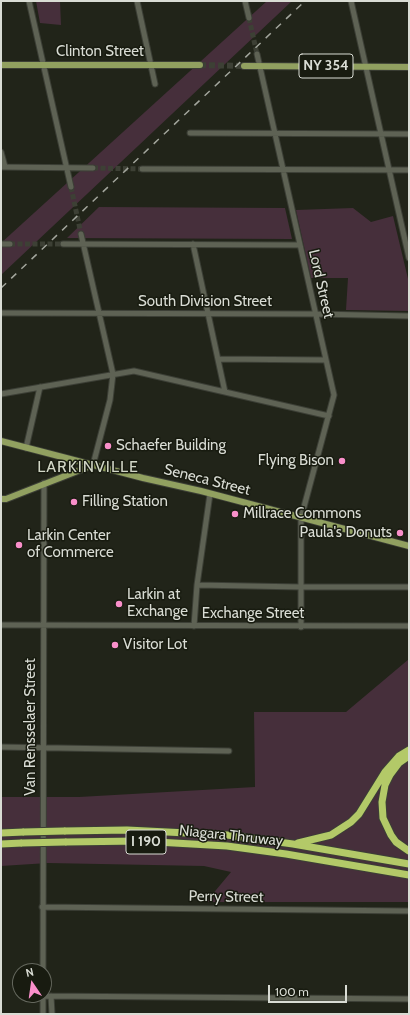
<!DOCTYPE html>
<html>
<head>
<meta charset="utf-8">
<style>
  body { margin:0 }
  #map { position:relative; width:410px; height:1015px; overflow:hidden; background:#212419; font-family:Cabin,sans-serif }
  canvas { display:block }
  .frame { position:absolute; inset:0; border:2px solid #d9dcd4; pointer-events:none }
  .north { position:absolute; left:12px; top:963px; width:40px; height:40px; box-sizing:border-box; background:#181b10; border:1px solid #65685e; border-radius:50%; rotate:347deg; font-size:11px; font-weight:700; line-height:16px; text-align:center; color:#d9dcd4 }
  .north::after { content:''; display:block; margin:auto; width:14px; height:18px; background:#f98fca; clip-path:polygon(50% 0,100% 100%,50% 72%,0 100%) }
  .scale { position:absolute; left:268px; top:985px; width:79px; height:18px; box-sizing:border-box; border:2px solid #d9dcd4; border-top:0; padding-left:5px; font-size:12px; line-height:14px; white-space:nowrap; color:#d9dcd4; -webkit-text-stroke:3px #181b10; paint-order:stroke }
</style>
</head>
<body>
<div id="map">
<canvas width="410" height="1015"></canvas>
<div class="frame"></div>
<div class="north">N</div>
<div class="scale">100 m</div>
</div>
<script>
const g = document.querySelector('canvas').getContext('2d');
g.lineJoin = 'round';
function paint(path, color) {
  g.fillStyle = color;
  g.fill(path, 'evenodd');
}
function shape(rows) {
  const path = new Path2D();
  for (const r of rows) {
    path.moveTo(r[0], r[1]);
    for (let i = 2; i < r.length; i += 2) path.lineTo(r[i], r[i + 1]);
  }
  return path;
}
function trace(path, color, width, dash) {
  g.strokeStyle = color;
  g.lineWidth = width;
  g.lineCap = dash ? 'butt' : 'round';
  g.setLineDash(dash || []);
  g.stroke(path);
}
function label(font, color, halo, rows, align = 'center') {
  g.font = font + ' Cabin,sans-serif';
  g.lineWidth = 3;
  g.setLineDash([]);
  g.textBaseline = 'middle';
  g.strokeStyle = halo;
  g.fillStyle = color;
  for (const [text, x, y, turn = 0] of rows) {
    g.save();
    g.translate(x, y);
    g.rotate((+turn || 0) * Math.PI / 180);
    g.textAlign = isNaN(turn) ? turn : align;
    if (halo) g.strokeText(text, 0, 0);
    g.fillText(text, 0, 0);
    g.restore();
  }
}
paint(shape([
  [36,1,60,1,61,25,40,23],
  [267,1,292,1,1,275,1,243],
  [99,207,285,208,292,239,67,238],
  [353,208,371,222,393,216,409,283,409,311,346,310,348,278,311,278,296,210],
  [409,659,409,902,206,902,231,872,204,866,48,863,1,866,1,797,79,797,255,787,254,712,346,712]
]), '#462f3b');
trace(shape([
  [249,18,257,54],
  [93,168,142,169],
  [71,187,81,234],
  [10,244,63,244]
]), '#3d4035', 5, [5, 2.5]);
trace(shape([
  [200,65,244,66]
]), '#3d4035', 6, [6, 3]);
const minor = shape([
  [29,1,71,187],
  [137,1,155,84],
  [245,1,249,18],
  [351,1,409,258],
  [257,54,334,395,301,518,301,627],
  [190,133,409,134],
  [1,152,5,167],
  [1,167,93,168],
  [142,169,409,170],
  [81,234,113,374,110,400,93,465],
  [1,244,10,244],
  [63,244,300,245],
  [193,244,225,392],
  [1,313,316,314,409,316],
  [218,359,326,360],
  [1,394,134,371,329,416],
  [26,448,40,387],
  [197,585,301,587,409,587],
  [1,625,409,626],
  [194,626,197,585,210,494],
  [1,747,229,751],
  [42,907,409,911],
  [43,971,44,483],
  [43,996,409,999],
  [51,996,52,1014],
  [43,1014,43,995]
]);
const major = shape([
  [1,65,200,65],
  [244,66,409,67],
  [1,441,143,478,201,491,409,546],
  [1,499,6,499,93,465]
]);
const highway = shape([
  [409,756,399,763,390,775,385,785,382,802,383,818,391,835,396,842,409,851],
  [64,831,127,830,227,835,293,844,409,864],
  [1,833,24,832],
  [65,842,139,841,227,846,286,854,409,875],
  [298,843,331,835,351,822,359,814,385,772,399,756,409,750],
  [1,844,22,843]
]);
trace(minor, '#3c3f36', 7);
trace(major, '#3c3f36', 8);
trace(highway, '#3c3f36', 9);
trace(minor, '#5e6254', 5);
trace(major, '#91a060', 6);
trace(highway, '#b3c968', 7);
trace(shape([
  [1,288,305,1]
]), '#a3a69d', 1.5, [7, 7]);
const highwayBridge = shape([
  [24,832,64,831],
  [22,843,65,842]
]);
trace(highwayBridge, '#3c3f36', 9, []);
trace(highwayBridge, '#b3c968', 7);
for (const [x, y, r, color] of [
  [108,446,4,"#f98fca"],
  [342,461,4,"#f98fca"],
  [74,502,4,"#f98fca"],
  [235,514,4,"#f98fca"],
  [400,533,4,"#f98fca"],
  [19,545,4,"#f98fca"],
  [119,604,4,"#f98fca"],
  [115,645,4,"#f98fca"]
]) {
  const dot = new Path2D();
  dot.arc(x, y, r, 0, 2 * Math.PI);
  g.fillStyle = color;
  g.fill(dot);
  trace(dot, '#181b10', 1.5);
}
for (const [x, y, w] of [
  [326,66,54],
  [146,842,40]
]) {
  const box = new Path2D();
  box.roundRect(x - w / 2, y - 12, w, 24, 3);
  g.fillStyle = '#181b10';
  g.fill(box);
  trace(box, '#d9dcd4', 1);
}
label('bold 14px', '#d9dcd4', null, [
  ["NY 354",326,66],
  ["I 190",146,842]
]);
label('15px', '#d9dcd4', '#181b10', [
  ["Clinton Street",100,52],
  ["Lord Street",321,284,77],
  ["South Division Street",205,302],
  ["Seneca Street",207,480,14],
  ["Exchange Street",253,614],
  ["Van Rensselaer Street",31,727,-90],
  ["Niagara Thruway",231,836,6],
  ["Perry Street",226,897,1]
]);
label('15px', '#d9dcd4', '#181b10', [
  ["Schaefer Building",116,446],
  ["Flying Bison",334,461,"right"],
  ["Filling Station",82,502],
  ["Millrace Commons",243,514],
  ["Paula's Donuts",392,533,"right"],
  ["Larkin Center",27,536],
  ["of Commerce",27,553],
  ["Larkin at",127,595],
  ["Exchange",127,612],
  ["Visitor Lot",123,645]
], 'left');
g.letterSpacing = '1px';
label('16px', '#d2d7c7', '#181b10', [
  ["LARKINVILLE",88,467]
]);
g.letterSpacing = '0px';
</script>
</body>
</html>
